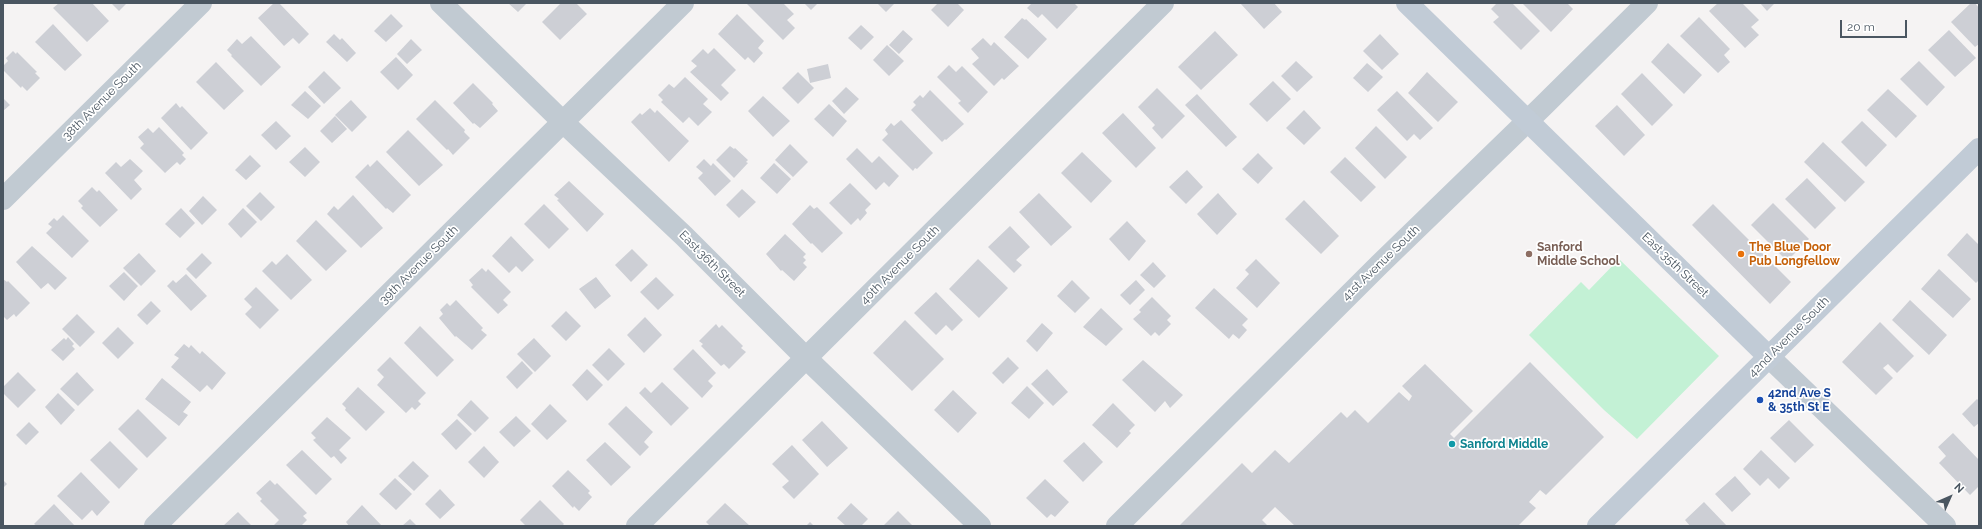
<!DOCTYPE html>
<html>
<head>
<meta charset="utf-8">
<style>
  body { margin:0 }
  #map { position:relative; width:1982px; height:529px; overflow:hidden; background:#f5f3f3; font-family:Raleway,sans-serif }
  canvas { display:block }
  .frame { position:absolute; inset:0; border:4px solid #4a5661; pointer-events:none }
  .north { position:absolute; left:1930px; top:477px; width:40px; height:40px; -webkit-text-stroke:3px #fff; paint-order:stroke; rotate:45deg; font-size:11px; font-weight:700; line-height:16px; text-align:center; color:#4a5661 }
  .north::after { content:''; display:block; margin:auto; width:14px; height:18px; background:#4a5661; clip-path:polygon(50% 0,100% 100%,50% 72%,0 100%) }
  .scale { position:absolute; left:1840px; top:20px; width:67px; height:18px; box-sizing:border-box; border:2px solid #4a5661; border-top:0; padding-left:5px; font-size:12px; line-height:14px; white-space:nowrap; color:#4a5661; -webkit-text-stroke:3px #fff; paint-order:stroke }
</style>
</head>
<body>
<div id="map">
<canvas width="1982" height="529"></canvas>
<div class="frame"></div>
<div class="north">N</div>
<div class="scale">20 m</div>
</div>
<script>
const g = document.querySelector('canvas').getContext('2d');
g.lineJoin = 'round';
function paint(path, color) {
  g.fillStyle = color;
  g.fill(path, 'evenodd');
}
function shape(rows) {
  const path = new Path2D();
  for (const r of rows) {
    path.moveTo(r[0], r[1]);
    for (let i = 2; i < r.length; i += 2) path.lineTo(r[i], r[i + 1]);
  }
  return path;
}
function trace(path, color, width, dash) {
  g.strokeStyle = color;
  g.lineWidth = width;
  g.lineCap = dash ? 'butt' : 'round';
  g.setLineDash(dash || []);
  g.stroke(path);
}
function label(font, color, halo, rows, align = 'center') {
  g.font = font + ' Raleway,sans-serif';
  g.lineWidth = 3.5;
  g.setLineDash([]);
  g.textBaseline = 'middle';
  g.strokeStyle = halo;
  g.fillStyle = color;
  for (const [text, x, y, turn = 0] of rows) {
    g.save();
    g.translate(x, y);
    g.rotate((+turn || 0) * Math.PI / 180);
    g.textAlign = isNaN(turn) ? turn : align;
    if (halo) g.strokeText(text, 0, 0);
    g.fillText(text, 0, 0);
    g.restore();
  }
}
paint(shape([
  [1619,259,1719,356,1637,439,1604,410,1529,335,1581,282,1589,290]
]), '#c3f1d5');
paint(shape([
  [59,3,92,3,109,21,87,42,53,8],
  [111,3,127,3,119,11],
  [274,3,279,3,309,34,299,44,293,38,284,46,258,18],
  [508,3,527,3,518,12],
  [561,3,576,3,587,14,560,40,542,22],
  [749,3,783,3,794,14,787,20,795,28,783,40,747,4],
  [804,3,818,3,811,10],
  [877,3,895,3,886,12],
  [938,3,957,3,964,10,948,27,931,10],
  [1032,3,1074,3,1078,7,1057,29,1042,14,1038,18,1027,8],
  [1240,3,1274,3,1282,12,1264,29],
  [1497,3,1512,3,1540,31,1521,50,1493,22,1499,17,1491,9],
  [1522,3,1567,3,1573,9,1551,32],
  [1718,3,1742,3,1759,20,1751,27,1759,35,1745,48,1709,11],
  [1760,3,1775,3,1767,11],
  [1971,3,1975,3,1979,8,1979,44,1975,47,1951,22],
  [391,14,403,26,386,42,374,31],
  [737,14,764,41,758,48,763,53,754,63,748,57,745,60,718,34],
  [1699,17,1730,49,1724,55,1730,62,1718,73,1680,36],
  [1022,18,1025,20,1026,19,1047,39,1028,59,1004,37],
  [53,24,82,55,65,71,35,42],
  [861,25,874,37,861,50,848,38],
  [903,30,913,39,899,54,889,45],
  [1949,30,1976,58,1955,77,1928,50],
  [1215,31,1238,55,1201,90,1178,67],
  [334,34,340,40,342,38,356,53,347,62,326,42],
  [1380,34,1399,54,1382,70,1363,51],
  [251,36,281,67,261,86,231,56,232,55,227,50,237,39,242,44],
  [983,38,991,46,994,42,1019,66,1004,80,1002,78,994,86,972,64,979,58,971,49],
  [411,39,422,50,407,64,397,54],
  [1668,43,1702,75,1684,94,1651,62],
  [887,45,904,61,889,76,873,60],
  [714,48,736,70,721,85,729,93,721,101,690,72,697,66,691,61,703,49,708,54],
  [13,51,16,54,17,52,37,72,35,73,40,78,27,91,22,86,21,88,3,70,3,66,8,61,6,58],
  [396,57,413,75,398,90,380,72],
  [1296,61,1313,77,1297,92,1281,76],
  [1919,61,1945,87,1927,106,1900,79],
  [216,62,244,91,224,110,196,82],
  [1367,63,1383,77,1368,92,1353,78],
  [828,64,831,78,810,83,807,69],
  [949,65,956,72,962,66,988,92,968,113,958,103,961,101,937,77],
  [324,71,341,88,324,104,308,87],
  [798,72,814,88,798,104,782,88],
  [1427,72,1458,102,1438,122,1408,93],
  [1642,73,1673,105,1652,126,1621,94],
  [685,77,708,99,703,104,712,112,698,126,689,117,683,123,661,102,663,100,658,95,669,84,674,88],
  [1273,81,1291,99,1267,122,1249,104],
  [473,83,493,103,492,104,498,111,480,128,474,123,473,124,453,103],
  [846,87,859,99,844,114,832,101],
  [1157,88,1185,116,1162,139,1152,128,1155,125,1138,107],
  [1888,89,1917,116,1896,138,1867,110],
  [930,90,964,124,946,140,945,139,942,142,911,110,916,105,913,102,920,95,923,98],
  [305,91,321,106,308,119,291,105],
  [1397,91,1433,128,1420,140,1414,134,1407,141,1377,110],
  [1197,94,1237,137,1226,147,1185,105],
  [763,96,790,121,773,137,748,111],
  [3,98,10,105,3,111],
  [351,100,367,117,352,132,335,115],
  [435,100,465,130,464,132,470,138,453,155,448,149,447,150,416,119],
  [176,103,180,108,182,106,208,133,191,150,161,118],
  [829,104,847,121,833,137,814,119],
  [1617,105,1645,135,1624,156,1595,126],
  [650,108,655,113,657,110,689,141,669,162,631,122,640,113,642,115],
  [1304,110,1321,128,1304,145,1286,128],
  [1123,113,1156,148,1136,168,1102,133],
  [335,116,347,129,332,143,320,131],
  [901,120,933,153,917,169,915,168,913,171,882,140,888,134,885,130,891,123,894,126],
  [276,121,291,136,276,150,261,135],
  [1862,121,1887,145,1866,167,1841,142],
  [1376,126,1407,157,1385,179,1355,148],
  [159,127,184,153,182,155,186,159,180,165,177,162,165,173,140,148,144,144,138,137,148,128,153,133],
  [408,130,443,165,419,186,386,152],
  [1823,142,1865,182,1845,202,1804,162],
  [790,144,808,162,793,177,775,160],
  [730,146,734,149,735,148,748,160,746,162,748,163,734,178,716,160],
  [305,147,320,162,305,177,289,162],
  [857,148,872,163,879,156,899,176,889,187,884,182,876,190,846,159],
  [1082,152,1112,181,1091,203,1061,173],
  [1258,153,1273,168,1258,184,1242,169],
  [250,155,261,166,246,180,235,170],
  [1345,157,1376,187,1361,202,1330,172],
  [130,159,143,171,134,180,142,189,131,200,105,173,116,162,121,167],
  [704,159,711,166,713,163,731,181,715,196,698,178,703,173,696,167],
  [377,160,411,195,393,213,387,208,386,209,355,177,368,164,370,167],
  [774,163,791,179,777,194,760,178],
  [1187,170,1203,187,1186,204,1169,187],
  [1807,178,1836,208,1815,229,1785,199],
  [569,181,604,214,587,232,557,200,559,199,554,195],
  [850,183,871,204,865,210,867,213,860,221,858,218,851,225,829,203],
  [92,187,97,192,99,190,118,210,100,227,81,208,83,206,78,201],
  [742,189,756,202,739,218,726,205],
  [260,192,275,207,261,221,246,206],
  [1039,193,1072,227,1051,246,1019,212],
  [1218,193,1237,214,1217,235,1197,214],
  [353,195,383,228,361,248,327,214,334,206,338,210],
  [203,196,217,210,202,225,189,211],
  [1304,200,1339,236,1321,254,1285,219],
  [1773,203,1809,239,1787,261,1751,225],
  [544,204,569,229,549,249,524,224],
  [1713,204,1791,282,1770,304,1692,225],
  [810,205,814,209,817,207,843,233,822,253,812,243,811,244,792,224],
  [181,208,195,223,180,238,165,224],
  [243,208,257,222,241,238,228,224],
  [63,215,89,241,72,258,46,233,52,227,48,224,54,218,57,221],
  [316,220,347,251,326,271,296,241],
  [1127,221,1146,241,1129,261,1109,239],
  [1010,226,1030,247,1016,260,1022,265,1014,273,988,247],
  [1967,233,1979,245,1979,280,1976,283,1947,255],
  [785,234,806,254,803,257,806,260,803,263,807,267,794,281,782,270,781,271,766,254],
  [511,236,534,260,522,272,516,266,509,273,492,256],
  [32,246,67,278,55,290,48,283,41,289,16,262],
  [632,249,648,265,631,282,615,265],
  [139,253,156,271,141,286,123,268],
  [202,253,212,263,196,279,186,269],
  [287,254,312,280,291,300,262,271,272,261,276,265],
  [978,259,1008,288,979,318,949,289],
  [1256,259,1280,283,1257,308,1236,288,1249,274,1245,270],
  [1153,262,1166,276,1154,288,1140,275],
  [482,268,486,272,488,269,511,292,503,300,508,305,498,314,471,287,473,285,469,280],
  [1939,269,1971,299,1953,318,1921,289],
  [124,272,138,286,124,301,109,286],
  [186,274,207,296,191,311,167,286,173,280,176,283],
  [596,277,611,296,595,309,579,289],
  [656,277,674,295,658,310,640,292],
  [3,279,7,282,8,281,30,303,16,317,14,314,7,320,3,316],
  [1072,280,1090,298,1075,313,1057,296],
  [1136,280,1145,290,1130,305,1120,295],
  [256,287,279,310,260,329,245,314,252,307,244,299],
  [1214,288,1248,319,1242,325,1247,330,1239,339,1233,334,1229,339,1195,308],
  [936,292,963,320,952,331,946,325,936,335,914,313],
  [1152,297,1171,316,1167,320,1171,324,1159,336,1155,332,1151,336,1133,319,1141,312,1139,310],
  [456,300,483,328,481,330,487,335,472,350,456,336,455,337,439,318,443,314,440,310,447,303,450,306],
  [1910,300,1947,335,1929,355,1892,320],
  [151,301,161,311,147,325,137,315],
  [1101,308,1123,329,1106,346,1083,327],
  [566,311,581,326,566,341,551,326],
  [77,314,95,332,80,347,62,329],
  [645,317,662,335,644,353,627,335],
  [905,320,944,359,912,391,873,353],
  [1880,322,1914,356,1897,373,1888,364,1883,368,1893,378,1876,395,1842,362],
  [1042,323,1053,333,1037,352,1026,341],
  [716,324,719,328,722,325,743,346,741,348,746,352,729,369,724,364,721,366,701,346,703,344,699,341],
  [420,326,454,360,437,377,404,343],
  [118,327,134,343,118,359,102,343],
  [68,337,74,344,72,346,75,349,63,361,51,350,64,338,66,340],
  [534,338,551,356,535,372,517,354],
  [184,344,189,348,191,345,200,354,202,351,226,373,212,390,207,385,200,392,171,367,179,358,174,355],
  [609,348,625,364,608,381,592,365],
  [693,349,716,373,708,381,713,386,702,398,673,369],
  [390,357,426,393,418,401,421,404,415,410,412,407,406,413,377,385,384,377,377,370],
  [1008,357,1019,368,1003,384,992,373],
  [1143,360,1183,395,1170,408,1165,401,1155,412,1122,380],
  [522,361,533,373,517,389,506,377],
  [1530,362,1604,437,1546,495,1540,490,1529,502,1536,508,1518,526,1295,526,1275,507,1262,520,1268,526,1179,526,1242,463,1252,473,1275,450,1289,463,1341,412,1347,418,1355,410,1368,423,1399,392,1409,401,1412,396,1402,386,1425,364,1473,411,1450,434,1454,438],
  [587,369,603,385,587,401,572,385],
  [1047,369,1068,392,1053,406,1031,384],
  [18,372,36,390,18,408,3,393,3,387],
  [77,372,94,390,78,406,60,389],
  [162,378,191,402,183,412,188,415,179,426,145,399],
  [662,382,689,408,671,426,639,393,645,387,651,393],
  [1027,386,1044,403,1029,419,1011,403],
  [358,387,385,412,366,431,345,410,346,408,342,404],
  [953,390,977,413,958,433,934,410],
  [58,393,75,410,61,425,45,407],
  [1977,399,1979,401,1979,423,1974,427,1962,414],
  [471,400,489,418,475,432,457,415],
  [1113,403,1135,425,1129,431,1131,433,1117,448,1092,425],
  [550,404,567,421,547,440,531,424],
  [626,406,653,432,644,442,649,447,640,456,608,424],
  [138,409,167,438,147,458,118,429],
  [516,416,531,431,514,447,499,432],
  [327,417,351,438,339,450,347,458,341,464,334,456,331,458,313,440,316,438,311,433],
  [457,419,472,434,456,450,441,434],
  [1789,420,1814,445,1795,463,1770,438],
  [822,421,848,448,827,467,802,440],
  [29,422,39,432,26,445,16,435],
  [1953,433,1979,460,1979,486,1970,495,1939,463,1946,456,1938,447],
  [110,441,138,469,119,489,90,460],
  [605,442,631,467,611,486,586,460],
  [1084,442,1103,462,1083,482,1063,461],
  [792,445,819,474,794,499,782,487,789,481,772,464],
  [484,446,499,462,484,478,468,462],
  [302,450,332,479,316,495,286,465],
  [1761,450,1790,478,1779,489,1768,478,1760,486,1743,469],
  [413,461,429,476,414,491,398,476],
  [568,470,590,491,588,493,592,497,579,511,574,506,573,508,552,486],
  [81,472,110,502,97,516,92,510,82,520,57,496],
  [1735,476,1751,494,1732,512,1715,494],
  [395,478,412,494,396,510,379,494],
  [1045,479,1069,502,1055,517,1051,514,1047,518,1026,498],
  [3,480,7,484,3,488],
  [270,480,275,485,277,483,307,513,303,516,307,520,301,526,273,526,279,520,260,501,262,499,256,493],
  [440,489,455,505,440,519,425,504],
  [540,500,564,524,562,526,526,526,520,520],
  [1704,502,1727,526,1690,526,1685,520],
  [725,503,750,526,710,526,706,522],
  [851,503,868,519,861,526,846,526,837,518],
  [54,504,75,526,37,526,34,524],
  [362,505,382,526,349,526,346,522],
  [898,511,913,526,883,526],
  [238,512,252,526,223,526],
  [410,519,417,526,402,526],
  [810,522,814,526,806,526]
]), '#cdcfd5');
trace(shape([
  [441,3,563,122,684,236,806,358,980,526],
  [3,199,201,3],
  [1769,357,1945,526],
  [155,526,683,3],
  [637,526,1163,3],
  [1117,526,1380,264,1543,106,1647,3]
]), '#c1cad2', 22);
trace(shape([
  [1407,3,1769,357],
  [1598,526,1979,149]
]), '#c1cbd6', 22);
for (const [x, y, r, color] of [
  [1529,254,4,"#8d6e63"],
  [1741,254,4,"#e8710a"],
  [1760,400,4,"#1a4fb4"],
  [1452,444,4,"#0f9aa8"]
]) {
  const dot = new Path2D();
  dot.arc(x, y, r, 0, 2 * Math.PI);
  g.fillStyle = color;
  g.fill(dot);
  trace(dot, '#fff', 1.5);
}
label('12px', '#4a5661', '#fff', [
  ["38th Avenue South",102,101,-45],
  ["41st Avenue South",1381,263,-44],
  ["East 36th Street",712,264,45],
  ["39th Avenue South",419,265,-45],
  ["40th Avenue South",900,265,-45],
  ["East 35th Street",1675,265,44],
  ["42nd Avenue South",1789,337,-45]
]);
label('bold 12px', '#785e54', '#fff', [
  ["Sanford",1537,247],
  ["Middle School",1537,261]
], 'left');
label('bold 12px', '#c56008', '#fff', [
  ["The Blue Door",1749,247],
  ["Pub Longfellow",1749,261]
], 'left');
label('bold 12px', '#164399', '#fff', [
  ["42nd Ave S",1768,393],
  ["& 35th St E",1768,407]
], 'left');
label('bold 12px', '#0d838f', '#fff', [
  ["Sanford Middle",1460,444]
], 'left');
</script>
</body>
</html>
